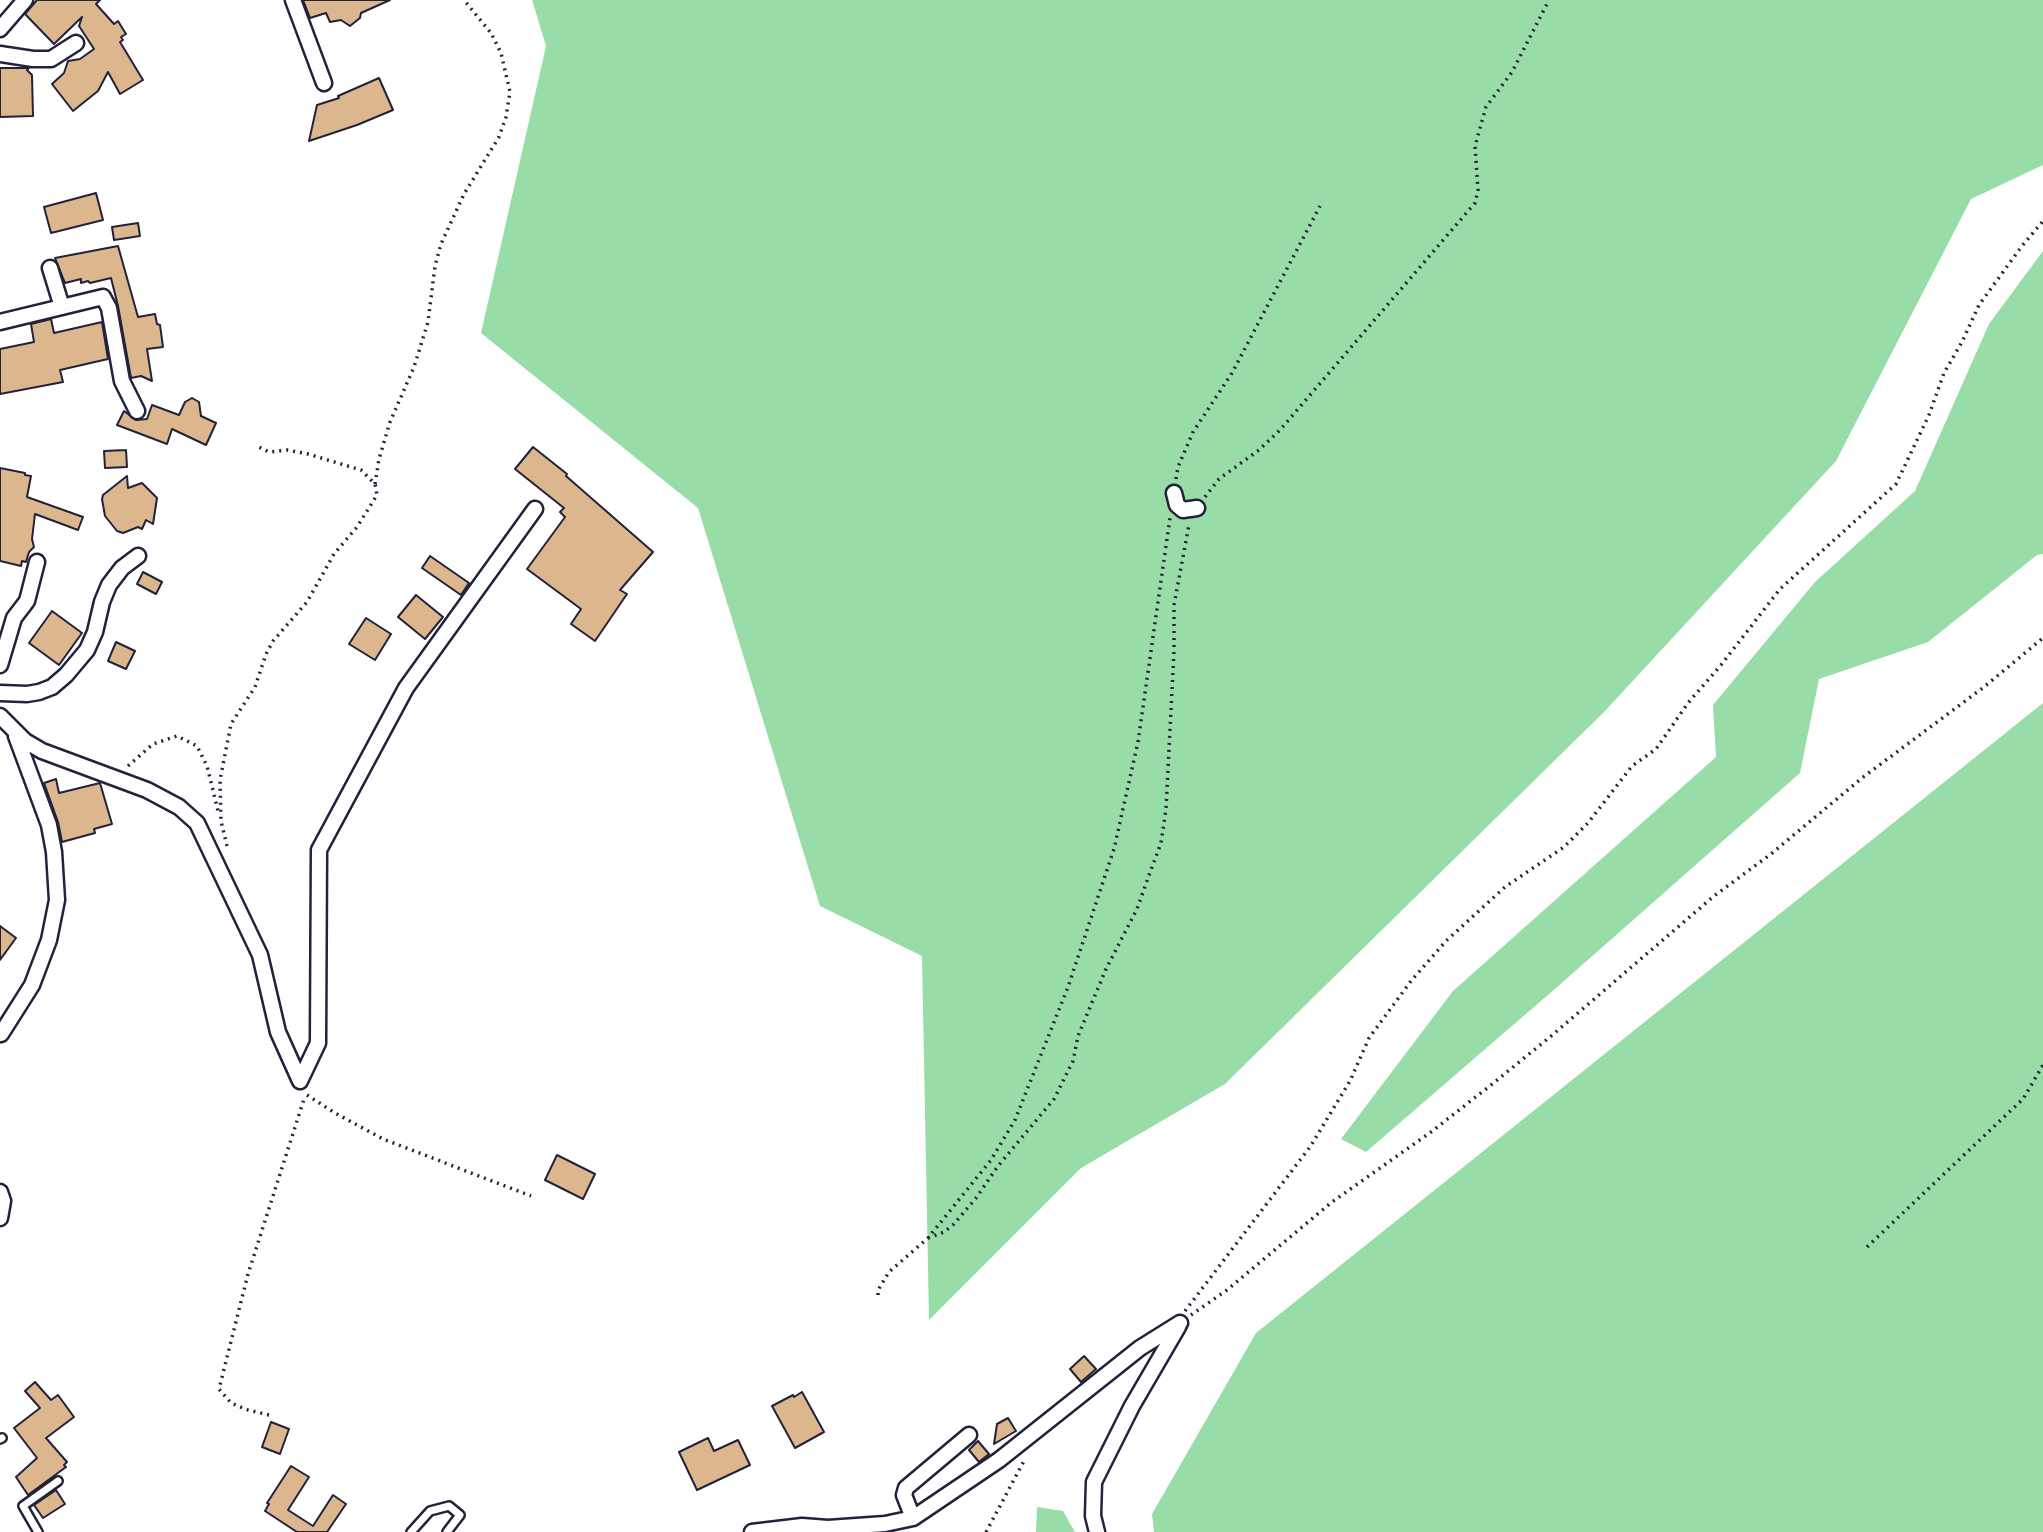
<!DOCTYPE html>
<html>
<head>
<meta charset="utf-8">
<style>
  body { margin:0 }
  canvas { display:block; background:#fff }
</style>
</head>
<body>
<canvas width="2043" height="1532"></canvas>
<script>
const g = document.querySelector('canvas').getContext('2d');
g.lineJoin = 'round';
function paint(path, color) {
  g.fillStyle = color;
  g.fill(path, 'evenodd');
}
function shape(rows) {
  const path = new Path2D();
  for (const r of rows) {
    path.moveTo(r[0], r[1]);
    for (let i = 2; i < r.length; i += 2) path.lineTo(r[i], r[i + 1]);
  }
  return path;
}
function trace(path, color, width, dash) {
  g.strokeStyle = color;
  g.lineWidth = width;
  g.lineCap = dash ? 'butt' : 'round';
  g.setLineDash(dash || []);
  g.stroke(path);
}
paint(shape([
  [532,0,2043,0,2043,165,1971,199,1836,461,1605,711,1225,1084,1081,1168,929,1320,922,956,820,906,698,508,481,333,546,46],
  [2043,251,2043,554,2037,555,1928,642,1819,679,1800,773,1556,988,1366,1152,1341,1139,1453,991,1716,757,1713,705,1815,582,1915,491,1989,324],
  [2043,703,2043,1532,1154,1532,1152,1514,1256,1333],
  [1037,1507,1063,1511,1075,1532,1036,1532]
]), '#98dca8');
const building = shape([
  [37,0,100,0,96,4,114,24,118,21,126,34,121,37,123,40,120,42,143,80,120,94,108,72,98,91,73,111,52,84,64,73,68,61,80,59,94,49,79,26,82,17,54,44,25,14,37,0],
  [303,0,390,0,361,13,360,18,350,26,341,20,330,22,326,13,310,18,303,0],
  [0,68,29,68,27,70,32,75,33,116,0,117,0,68],
  [379,78,393,110,357,125,309,141,317,105,339,98,338,96,379,78],
  [96,193,103,220,51,233,44,207,96,193],
  [138,223,140,236,114,240,112,227,138,223],
  [118,246,138,317,155,314,157,324,160,325,163,347,147,349,152,381,141,376,131,378,118,306,111,278,90,283,88,281,81,283,81,279,65,283,55,258,118,246],
  [51,319,54,333,102,322,108,359,60,370,63,382,0,394,0,349,34,342,31,324,51,319],
  [192,398,199,402,201,416,216,423,206,445,172,429,167,444,117,425,124,411,136,420,147,419,152,405,179,415,185,402,192,398],
  [533,447,567,474,566,476,653,552,620,590,627,594,595,641,571,624,581,609,527,569,565,517,560,512,564,508,515,469,533,447],
  [126,450,127,467,105,468,104,451,126,450],
  [0,468,25,473,25,475,31,476,27,497,83,517,78,530,35,514,32,539,34,547,29,552,26,562,22,561,21,566,0,561,0,468],
  [127,476,128,488,142,483,157,498,153,524,146,520,142,529,138,527,123,533,117,531,105,516,102,499,103,495,127,476],
  [430,556,469,583,461,595,422,568,430,556],
  [143,572,162,582,156,594,137,584,143,572],
  [416,595,443,617,425,639,398,617,416,595],
  [52,611,82,633,59,665,29,643,52,611],
  [366,618,391,634,375,660,349,644,366,618],
  [116,642,135,651,126,669,108,661,116,642],
  [56,779,59,793,100,783,112,824,94,829,95,833,62,842,58,822,44,783,56,779],
  [0,926,16,938,0,960,0,926],
  [557,1155,595,1174,583,1199,545,1180,557,1155],
  [1084,1356,1096,1369,1081,1382,1070,1369,1084,1356],
  [35,1382,51,1400,58,1395,74,1417,46,1438,67,1462,64,1465,66,1467,28,1495,16,1477,37,1458,14,1428,40,1408,25,1391,35,1382],
  [802,1392,824,1432,795,1448,772,1406,793,1395,794,1397,802,1392],
  [1008,1418,1016,1431,994,1444,997,1424,1008,1418],
  [271,1422,289,1429,280,1454,262,1447,271,1422],
  [708,1438,714,1451,738,1440,750,1465,697,1490,679,1452,708,1438],
  [978,1441,989,1454,979,1462,969,1450,978,1441],
  [291,1466,309,1477,288,1510,313,1526,333,1495,346,1504,327,1532,297,1532,265,1511,269,1504,267,1503,291,1466],
  [56,1490,65,1504,43,1518,34,1505,56,1490]
]);
paint(building, '#dcb78e');
trace(building, '#22223b', 2);
const lane = shape([
  [0,1439,2,1438],
  [38,1532,23,1506,58,1481],
  [411,1532,430,1511,449,1506,460,1515,447,1532]
]);
const street = shape([
  [293,0,324,83],
  [0,29,25,0],
  [0,54,33,59,51,59,76,43],
  [50,268,62,307],
  [0,322,103,297,109,308,122,381,137,411],
  [1174,493,1177,505,1183,510,1197,508],
  [0,665,14,618,27,601,37,562],
  [0,693,27,694,39,692,52,687,66,675,87,650,95,632,102,602,109,585,122,568,138,556],
  [0,716,25,741,42,751,147,790,179,807,197,823,260,955,278,1032,300,1081],
  [1,1034,32,985,49,940,57,900,54,852,49,825,16,736],
  [300,1081,318,1043,319,850,406,688,535,509],
  [0,1192,3,1201,0,1218],
  [913,1518,999,1460,1140,1348,1180,1323],
  [752,1532,802,1526,828,1528,885,1524,913,1518,904,1495,906,1488,969,1435],
  [1097,1532,1093,1516,1094,1482,1132,1406,1178,1327]
]);
trace(lane, '#22223b', 12);
trace(street, '#22223b', 19);
trace(shape([
  [1176,479,1178,467,1193,432,1232,373,1320,206],
  [375,484,379,459,390,422,414,367,428,322,435,266,441,244,464,194,499,137,506,117,510,92,501,53,491,33,464,0],
  [1205,497,1219,479,1259,450,1280,430,1475,203,1478,190,1475,146,1486,107,1512,72,1549,0],
  [128,766,153,744,177,736,197,746,207,766,219,815],
  [227,846,221,821,220,780,231,724,255,687,266,654,273,641,307,602,334,554,357,527,377,495,375,484,361,470,308,454,287,450,269,452,259,447],
  [307,1095,335,1113,383,1139,531,1196],
  [928,1238,944,1232,954,1224,976,1198,998,1166,1054,1099,1073,1061,1078,1036,1106,969,1137,909,1148,878,1161,843,1166,809,1174,651,1174,605,1189,525],
  [1867,1247,2023,1099,2043,1065],
  [878,1295,878,1290,889,1272,928,1238,991,1160,1015,1120,1068,987,1114,849,1138,742,1170,518],
  [1185,1311,1310,1147,1350,1081,1369,1038,1411,981,1446,941,1505,887,1564,847,1588,823,1632,766,1656,749,1688,703,1721,665,1780,589,1896,484,1929,415,1944,373,1962,342,1979,305,2022,246,2043,221],
  [1191,1315,1227,1290,1332,1202,1431,1132,1491,1085,1550,1037,1714,896,1771,854,1862,778,1984,687,2043,638],
  [269,1415,248,1410,231,1403,219,1389,248,1274,305,1096],
  [986,1532,1024,1461]
]), '#22223b', 3.5, [2, 5]);
trace(lane, '#fff', 7);
trace(street, '#fff', 14);
</script>
</body>
</html>
